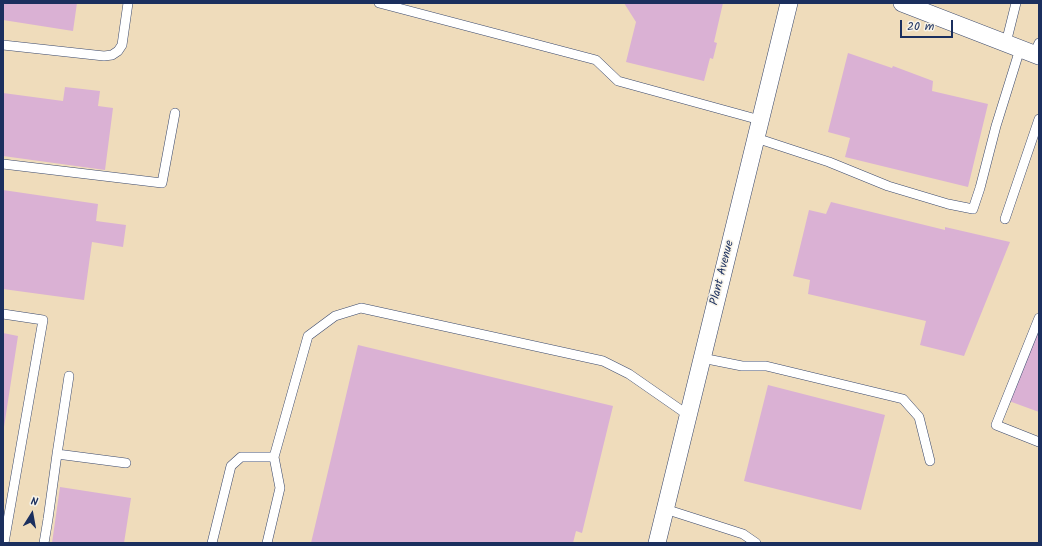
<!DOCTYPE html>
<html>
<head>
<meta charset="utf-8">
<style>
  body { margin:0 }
  #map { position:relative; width:1042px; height:546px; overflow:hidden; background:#efdcbb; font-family:Kalam,sans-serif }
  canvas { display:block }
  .frame { position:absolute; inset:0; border:4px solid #1b2f5e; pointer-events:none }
  .north { position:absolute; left:12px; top:494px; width:40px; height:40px; -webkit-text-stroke:3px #f7f3e8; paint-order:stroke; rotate:11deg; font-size:11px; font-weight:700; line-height:16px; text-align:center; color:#1b2f5e }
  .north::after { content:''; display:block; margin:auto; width:14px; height:18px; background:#1b2f5e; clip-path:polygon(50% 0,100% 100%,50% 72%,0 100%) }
  .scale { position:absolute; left:900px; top:20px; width:53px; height:18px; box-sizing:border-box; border:2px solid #1b2f5e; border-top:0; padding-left:5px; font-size:12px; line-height:14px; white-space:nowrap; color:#1b2f5e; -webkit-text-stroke:3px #f7f3e8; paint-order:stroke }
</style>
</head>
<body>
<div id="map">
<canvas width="1042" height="546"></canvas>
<div class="frame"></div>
<div class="north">N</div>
<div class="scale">20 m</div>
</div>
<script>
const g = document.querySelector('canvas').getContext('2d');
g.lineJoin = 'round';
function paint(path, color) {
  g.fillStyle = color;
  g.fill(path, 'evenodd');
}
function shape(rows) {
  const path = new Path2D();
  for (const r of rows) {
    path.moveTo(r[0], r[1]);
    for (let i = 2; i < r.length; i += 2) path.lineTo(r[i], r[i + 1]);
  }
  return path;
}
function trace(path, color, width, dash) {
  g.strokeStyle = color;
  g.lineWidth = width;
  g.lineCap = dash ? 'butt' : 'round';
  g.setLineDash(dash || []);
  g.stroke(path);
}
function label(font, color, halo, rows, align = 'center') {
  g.font = font + ' Kalam,sans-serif';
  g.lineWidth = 3;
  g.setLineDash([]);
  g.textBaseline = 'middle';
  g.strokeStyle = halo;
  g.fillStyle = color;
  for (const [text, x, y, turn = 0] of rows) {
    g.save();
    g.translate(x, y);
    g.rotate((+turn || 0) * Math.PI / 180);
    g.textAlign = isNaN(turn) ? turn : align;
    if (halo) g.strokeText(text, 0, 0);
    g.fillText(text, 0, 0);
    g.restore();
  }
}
paint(shape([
  [3,3,77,3,73,31,3,20],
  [624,3,723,3,714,42,717,43,713,59,710,58,704,81,626,62,636,22],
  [848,53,892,68,893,66,933,81,932,91,988,104,968,187,845,157,850,138,828,132],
  [65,87,100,91,98,106,113,108,105,170,3,156,3,93,63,101],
  [3,190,98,204,96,221,126,225,123,247,92,242,84,300,3,289],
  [831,202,945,230,945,227,1010,242,964,356,920,345,926,321,808,294,810,280,793,276,809,210,826,214],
  [1039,325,1039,412,1009,401],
  [3,333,18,336,4,427,3,427],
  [358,345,613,406,582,533,576,531,573,543,311,543],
  [768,385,885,415,861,510,744,481],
  [60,487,131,498,124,543,52,543]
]), '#dab1d4');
const lane = shape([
  [379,3,596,60,618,81,760,120],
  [1006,43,1016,3],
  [3,45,104,56,112,55,118,51,122,45,128,3],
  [1034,54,1039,43],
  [756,138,829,162,888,186,948,204,973,209,980,188,996,126,1020,49],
  [3,164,162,183,175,113],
  [1005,219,1039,119],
  [3,314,43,320,4,543],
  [1039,318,996,425,1039,442],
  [702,358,742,366,766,366,903,399,919,417,930,461],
  [57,454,69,376],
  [665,509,743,534,756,543],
  [44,543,48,519,57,454,126,463],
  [212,543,231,466,241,457,274,457],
  [267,543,280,488,274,457,308,336,335,316,361,308,603,361,629,374,688,415]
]);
const street = shape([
  [902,3,1039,56],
  [657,543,789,3]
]);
trace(lane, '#3b496c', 10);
trace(street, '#3b496c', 18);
trace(lane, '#fff', 9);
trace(street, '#fff', 17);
label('12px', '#1b2f5e', '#f7f3e8', [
  ["Plant Avenue",723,273,-76]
]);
</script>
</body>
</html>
